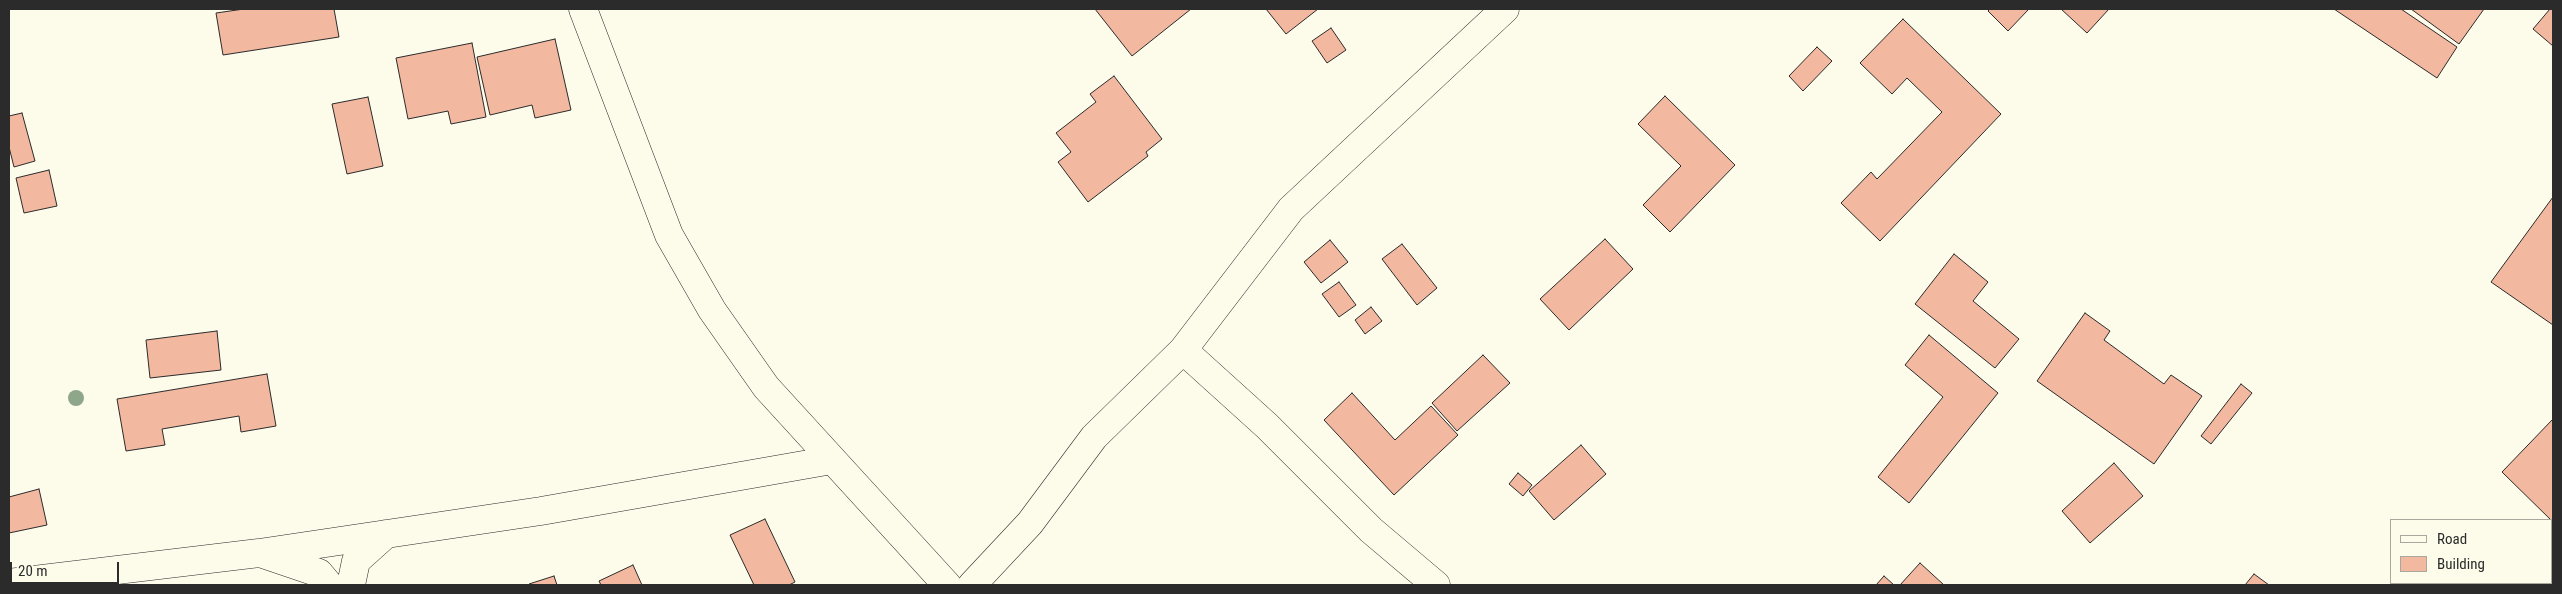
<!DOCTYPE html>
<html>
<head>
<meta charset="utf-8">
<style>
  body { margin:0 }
  #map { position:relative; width:2562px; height:594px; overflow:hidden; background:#fdfbea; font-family:"Roboto Condensed",sans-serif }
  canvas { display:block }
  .frame { position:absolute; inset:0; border:10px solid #2b2b2b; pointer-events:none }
  .legend { position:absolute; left:2390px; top:519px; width:162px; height:65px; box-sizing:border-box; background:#fdfbea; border:1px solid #a9a89e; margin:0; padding:6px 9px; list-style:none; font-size:15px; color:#2b2b2b }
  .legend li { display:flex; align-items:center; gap:10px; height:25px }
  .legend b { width:25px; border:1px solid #a9a89e }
  .scale { position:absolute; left:10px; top:562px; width:109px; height:22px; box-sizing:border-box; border:2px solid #2b2b2b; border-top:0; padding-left:6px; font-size:15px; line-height:18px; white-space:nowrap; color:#2b2b2b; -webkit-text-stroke:4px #fdfbea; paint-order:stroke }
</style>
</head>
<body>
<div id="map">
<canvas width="2562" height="594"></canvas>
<div class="frame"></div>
<ul class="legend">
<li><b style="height:6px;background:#fdfbea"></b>Road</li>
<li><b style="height:14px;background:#f2b8a0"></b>Building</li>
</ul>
<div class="scale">20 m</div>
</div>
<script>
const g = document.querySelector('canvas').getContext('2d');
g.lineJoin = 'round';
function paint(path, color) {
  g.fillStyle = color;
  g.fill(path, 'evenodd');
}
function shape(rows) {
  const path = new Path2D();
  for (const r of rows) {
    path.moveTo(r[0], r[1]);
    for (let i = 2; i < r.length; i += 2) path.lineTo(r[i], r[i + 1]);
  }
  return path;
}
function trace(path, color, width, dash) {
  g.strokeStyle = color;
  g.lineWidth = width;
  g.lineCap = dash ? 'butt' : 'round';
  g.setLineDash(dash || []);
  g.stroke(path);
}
const building = shape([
  [244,9,334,9,339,37,223,55,216,13,244,9],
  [1095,9,1191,9,1132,56,1095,9],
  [1266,9,1318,9,1286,34,1266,9],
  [1990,9,2027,9,2028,10,2008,31,1988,11,1990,9],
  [2061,9,2109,9,2087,33,2061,9],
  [2334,9,2401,9,2457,47,2437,78,2334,9],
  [2411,9,2484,9,2459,44,2411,9],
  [2550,9,2553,9,2553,46,2533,29,2550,9],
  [1903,19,2001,114,1880,241,1841,203,1871,172,1877,179,1942,112,1907,78,1892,94,1860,63,1903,19],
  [1331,28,1346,50,1327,63,1312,41,1331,28],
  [555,39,571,110,535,118,532,105,490,115,477,57,555,39],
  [472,43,486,117,451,124,448,111,408,119,396,58,472,43],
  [1817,47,1832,61,1803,91,1789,76,1817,47],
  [1114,76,1162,139,1146,152,1148,156,1088,202,1058,162,1071,152,1056,133,1096,102,1090,94,1114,76],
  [1665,96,1735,165,1670,232,1643,205,1681,166,1638,124,1665,96],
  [368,97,383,166,347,174,332,104,368,97],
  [22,113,35,161,14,167,9,147,9,116,22,113],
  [49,170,57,206,24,213,16,178,49,170],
  [2553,197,2553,325,2491,282,2553,197],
  [1605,239,1633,269,1569,330,1540,299,1605,239],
  [1330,240,1348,262,1321,283,1304,262,1330,240],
  [1402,244,1437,288,1417,305,1382,259,1402,244],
  [1954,254,1988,282,1973,301,2019,339,1995,368,1915,304,1954,254],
  [1339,282,1356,305,1339,317,1322,294,1339,282],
  [1371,307,1382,321,1365,334,1355,320,1371,307],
  [2085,313,2110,331,2104,340,2164,384,2171,375,2202,396,2154,464,2037,381,2085,313],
  [217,331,221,370,150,378,146,340,217,331],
  [1929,335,1998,393,1909,503,1878,477,1943,397,1905,365,1929,335],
  [1483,355,1510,383,1457,431,1432,403,1483,355],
  [267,374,276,426,241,432,239,416,162,429,165,445,126,451,117,399,267,374],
  [2241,384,2252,393,2211,444,2201,436,2241,384],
  [1352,393,1395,440,1431,406,1458,435,1394,495,1324,420,1352,393],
  [2553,419,2553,522,2502,472,2553,419],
  [1581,445,1606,474,1554,520,1529,491,1581,445],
  [2114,463,2143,496,2090,543,2062,511,2114,463],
  [1518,473,1532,485,1523,496,1509,484,1518,473],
  [39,489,47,525,9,533,9,497,39,489],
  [765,519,795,582,789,585,754,585,730,535,765,519],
  [1920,563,1944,585,1900,585,1920,563],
  [633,565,642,585,601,585,599,581,633,565],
  [2254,574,2269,585,2245,585,2254,574],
  [554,576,557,585,529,585,529,584,554,576],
  [1884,576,1894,585,1876,585,1884,576]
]);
paint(building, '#f2b8a0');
trace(building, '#2b2b2b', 1);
const street = shape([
  [583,9,669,235,712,310,766,387,947,585],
  [1183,350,1267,426,1371,530,1436,585],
  [263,554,319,573,329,585],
  [9,583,259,553,541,511,832,460],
  [351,585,356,561,386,534],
  [972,585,1030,523,1094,437,1183,350,1291,209,1505,9]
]);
trace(street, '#2b2b2b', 29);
trace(street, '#fdfbea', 28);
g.fillStyle = '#8ea78a';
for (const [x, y] of [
  [76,398]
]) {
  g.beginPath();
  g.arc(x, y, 8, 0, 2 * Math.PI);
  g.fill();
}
</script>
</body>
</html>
